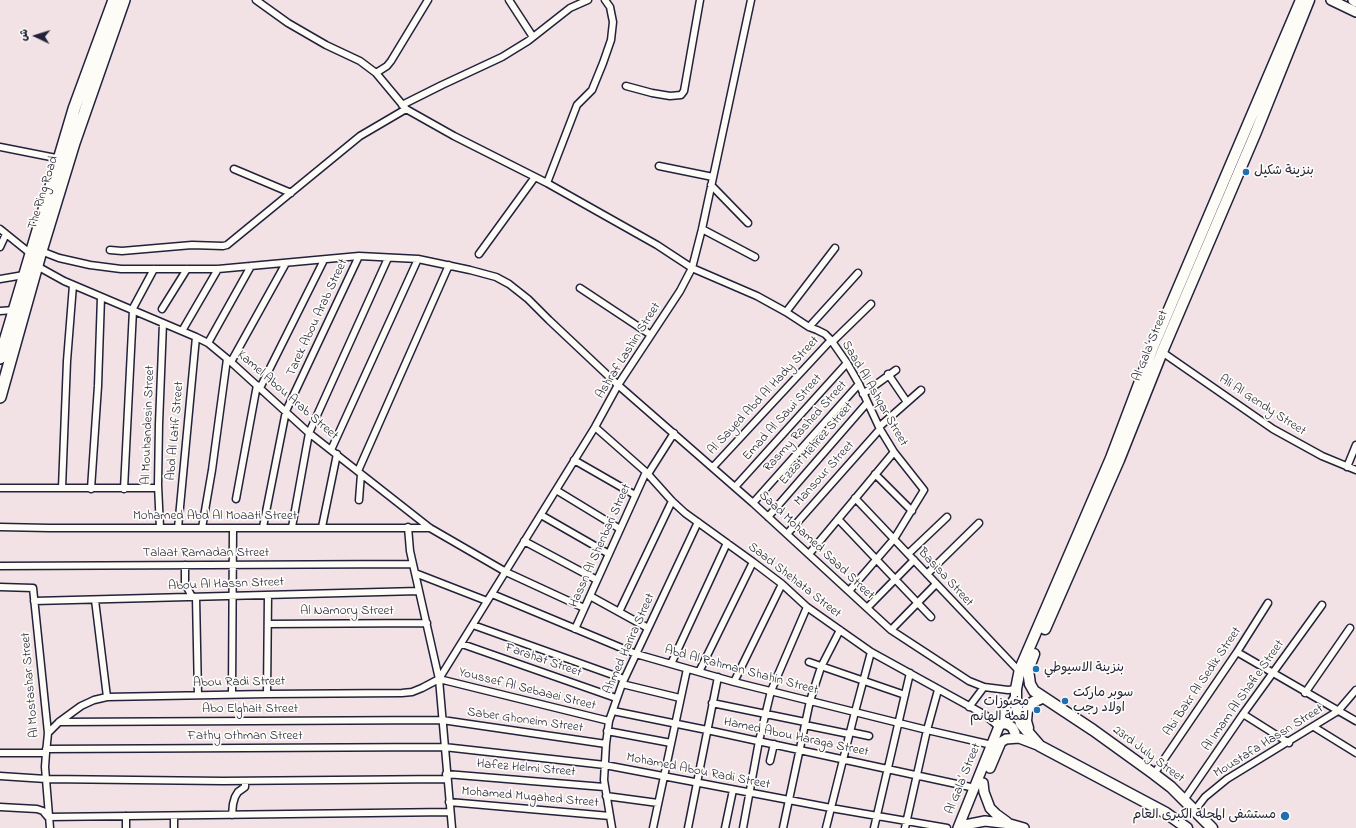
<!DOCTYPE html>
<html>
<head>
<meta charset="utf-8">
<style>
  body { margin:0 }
  #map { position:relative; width:1356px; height:828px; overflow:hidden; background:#f2e2e6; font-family:"Indie Flower","Playpen Sans Arabic",sans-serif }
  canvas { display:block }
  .north { position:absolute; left:16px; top:16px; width:40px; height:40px; -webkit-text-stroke:3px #fdfcf7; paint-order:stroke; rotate:274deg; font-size:11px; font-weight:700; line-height:16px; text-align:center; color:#22223b }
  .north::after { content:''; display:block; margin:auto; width:14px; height:18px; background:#22223b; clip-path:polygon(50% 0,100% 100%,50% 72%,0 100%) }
</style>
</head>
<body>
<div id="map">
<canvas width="1356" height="828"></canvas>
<div class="north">ش</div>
</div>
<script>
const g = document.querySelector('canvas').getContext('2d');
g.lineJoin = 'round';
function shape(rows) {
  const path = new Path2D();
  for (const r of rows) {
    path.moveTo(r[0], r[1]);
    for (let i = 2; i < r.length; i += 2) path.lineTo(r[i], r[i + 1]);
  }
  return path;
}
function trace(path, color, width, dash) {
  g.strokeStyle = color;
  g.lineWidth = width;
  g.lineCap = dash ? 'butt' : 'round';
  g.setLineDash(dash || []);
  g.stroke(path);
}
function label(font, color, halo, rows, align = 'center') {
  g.font = font + ' "Indie Flower","Playpen Sans Arabic",sans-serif';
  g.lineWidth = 3.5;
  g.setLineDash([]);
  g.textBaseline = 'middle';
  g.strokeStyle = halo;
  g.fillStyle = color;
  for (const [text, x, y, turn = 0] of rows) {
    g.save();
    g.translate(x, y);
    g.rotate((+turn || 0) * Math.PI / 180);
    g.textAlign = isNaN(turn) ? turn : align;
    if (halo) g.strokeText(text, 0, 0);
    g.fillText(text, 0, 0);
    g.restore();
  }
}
const street = shape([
  [256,0,288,23,326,45,360,61,376,73,406,109,454,136,547,183,657,245,692,268,757,296,786,312,809,327,817,330,825,334,831,340,847,363,859,384,880,429,894,452,924,490,894,539,849,591],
  [509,0,533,37],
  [376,73,387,66,391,61,428,0],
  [626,86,652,93,670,96,681,95,684,91,700,0],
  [402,105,442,85,502,57,528,41,570,8,588,0],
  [0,147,61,159],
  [659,166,713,177],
  [234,169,291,193],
  [547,183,577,105,592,90,603,63,611,40,613,22,610,7,605,0],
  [711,185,748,223],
  [0,229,31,254],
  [702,229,755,257],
  [0,247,6,234],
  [110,250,122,251,192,245,223,246,227,245,360,136,406,109],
  [41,251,59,258,90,265,121,269,218,269,359,256,418,259,470,270,496,277,509,284,528,299,549,320,618,385,753,503,891,630,969,681,984,687,1008,690,1016,689],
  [479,254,535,177],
  [37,266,64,281,196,337,208,343,231,362,309,433,430,528,506,572,584,608],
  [0,279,24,275],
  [580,288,651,335],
  [162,309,187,269],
  [132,310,154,269],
  [0,311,14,310],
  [786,312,835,248],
  [809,327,858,273],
  [182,331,218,269],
  [832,342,871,304],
  [208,343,251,266],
  [1162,352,1273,429,1322,456,1356,470],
  [231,362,286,263],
  [888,374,907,402],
  [260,388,324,260],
  [863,394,896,370],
  [595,427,646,472,672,501,685,513,753,562,782,584,807,607,871,652,978,711,985,715,999,727],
  [879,427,921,390],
  [331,450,418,259],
  [574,460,635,495],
  [713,467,831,340],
  [1347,467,1356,445],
  [358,471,449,265],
  [648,474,674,433],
  [875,474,912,511],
  [735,487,847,363],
  [0,488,158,488],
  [62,488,67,361,73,285],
  [91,489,98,386,101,297],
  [124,489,133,310],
  [556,490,620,529],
  [855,498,1020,672],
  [236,499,257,385],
  [359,500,361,474],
  [753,503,859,384],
  [541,515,609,554],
  [768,517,867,403],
  [838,519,931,617],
  [0,527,49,528,430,528],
  [263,527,286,411,359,256],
  [292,527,309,433,388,258],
  [322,527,337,454],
  [408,527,410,551,439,679,452,828],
  [160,528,158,485,159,424,163,323],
  [178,528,196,337],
  [202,528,212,470,227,359],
  [787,534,880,429],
  [524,541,597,580],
  [809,554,894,452],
  [908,554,947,517],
  [185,565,185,583,192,597],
  [0,566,413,564],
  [415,573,487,601],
  [927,574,979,523],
  [0,587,33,588,48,733,46,753,45,767,50,828],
  [492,594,636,654,734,682,927,730,992,745],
  [590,596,648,628],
  [196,597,198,695],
  [95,600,107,697],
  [34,601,419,591],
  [867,608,914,560],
  [619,612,672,501],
  [268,624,427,623],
  [473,625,624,679],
  [575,629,646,472],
  [891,630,936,584],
  [462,644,616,698],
  [1237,652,1356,721],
  [809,662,905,695],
  [671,664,727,543],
  [699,672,753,562],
  [439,679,609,721],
  [734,682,782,584],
  [622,684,680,698],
  [1305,693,1350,628],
  [232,694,233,528],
  [267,694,268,595],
  [712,703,805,722],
  [969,707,984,687],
  [613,711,707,730,975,788],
  [1243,714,1289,743],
  [59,722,442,720,606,744],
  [805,725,849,734],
  [1314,727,1356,753],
  [607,731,671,743],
  [850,732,869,736],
  [48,733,59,722,81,706,94,700,107,697,267,694,402,693,412,692,422,688,439,679,595,427,618,385,680,291,692,268,702,229,751,0],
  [46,749,444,747,605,765,831,808,947,828],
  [0,753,46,753],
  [770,761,774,744],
  [446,774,604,787],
  [1154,774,1237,652,1268,603],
  [0,776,46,779,223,781,447,779],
  [606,796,658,803],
  [1184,800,1243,714,1322,605],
  [449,802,610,816],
  [0,807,37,809,43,811,48,817,450,812],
  [1195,810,1205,797,1227,779,1338,711,1356,690],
  [232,815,233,804,235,797,238,792,245,787,245,781],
  [126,816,126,828],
  [174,828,174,816],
  [612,828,604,780,606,744,609,721,622,684,698,522],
  [653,828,687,669],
  [688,828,718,677],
  [725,828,733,790],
  [743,828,759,741,771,691,807,607],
  [783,828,810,701,821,667,840,630],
  [826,828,855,712,871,652],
  [874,828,910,673],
  [905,828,927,730,938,690]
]);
const secondary = shape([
  [1331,0,1356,12],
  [1353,0,1356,2],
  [1000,724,1007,724,1012,727,1015,733,1015,738],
  [990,768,1001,742,1006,739,1019,738,1040,746],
  [983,783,984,792,990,808,996,814,1007,822],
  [965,825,985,821,1010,824,1024,828],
  [958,828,1002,719,1015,698]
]);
const primary = shape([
  [1045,629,1119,460,1162,352,1256,132,1309,0],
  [1034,654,1028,670,1030,684,1034,691,1093,730,1154,774,1171,787,1212,828],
  [1028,728,1026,721,1027,710,1033,702,1042,698],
  [1187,828,1166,813,1040,746,1021,724,1016,704,1016,689,1020,669,1111,458,1153,347,1301,0]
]);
const highway = shape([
  [0,358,74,109,114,0],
  [0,397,41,251,74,143,124,0]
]);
trace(street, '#22223b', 9);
trace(secondary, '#22223b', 12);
trace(primary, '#22223b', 13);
trace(highway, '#22223b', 14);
trace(street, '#fdfcf7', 6);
trace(secondary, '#fdfcf7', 9);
trace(primary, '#fdfcf7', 10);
trace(highway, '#fdfcf7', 11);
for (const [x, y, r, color] of [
  [1246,172,4,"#1f6fb2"],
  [1036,669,4,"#1f6fb2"],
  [1065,701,4,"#1f6fb2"],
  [1037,710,4,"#1f6fb2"],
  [1285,816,5,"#1f6fb2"]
]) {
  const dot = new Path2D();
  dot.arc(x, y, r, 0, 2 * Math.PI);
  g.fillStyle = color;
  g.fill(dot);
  trace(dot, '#fdfcf7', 1.5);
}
label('13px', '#22223b', '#fdfcf7', [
  ["بنزينة شكيل",1254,172],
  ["بنزينة الاسيوطي",1044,669],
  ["سوبر ماركت",1073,694],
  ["اولاد رجب",1073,709],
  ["مخبوزات",1029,703,"right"],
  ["لقمة الهانم",1029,718,"right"],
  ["مستشفى المحلة الكبرى العام",1276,816,"right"]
], 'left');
label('13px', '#22223b', '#fdfcf7', [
  ["The Ring Road",44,193,-73],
  ["Tarek Abou Arab Street",318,318,-65],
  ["Al Gala' Street",1151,346,-68],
  ["Ashraf Lashin Street",629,351,-58],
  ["Saad Al Ashqar Street",874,394,60],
  ["Kamel Abou Arab Street",287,396,41],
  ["Al Sayed Abd Al Hady Street",764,396,-47],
  ["Ali Al Gendy Street",1262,406,33],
  ["Emad Al Sawi Street",783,418,-48],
  ["Al Mouhandesin Street",149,425,-88],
  ["Rasmy Rashed Street",806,427,-48],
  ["Abd Al Latif Street",176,431,-85],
  ["Ezzat Mehrez Street",817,444,-49],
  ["Mansour Street",825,474,-48],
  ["Mohamed Abd Al Moaati Street",215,517],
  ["Hassn Al Shenbari Street",601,546,-66],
  ["Saad Mohamed Saad Street",816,546,43],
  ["Talaat Ramadan Street",206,554],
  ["Basisa Street",945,578,47],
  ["Saad Shehata Street",794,581,38],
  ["Abou Al Hassn Street",226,585,-2],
  ["Al Namory Street",347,612],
  ["Ahmed Harira Street",630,644,-66],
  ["Farahat Street",543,661,19],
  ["Abd Al Rahman Shahin Street",741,671,15],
  ["Abi Bakr Al Sedik Street",1203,682,-56],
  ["Abou Radi Street",239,683,-1],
  ["Al Mostashar Street",31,685,-95],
  ["Youssef Al Sebaaei Street",527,690,14],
  ["Al Imam Al Shafie Street",1244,696,-55],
  ["Abo Elghait Street",250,710],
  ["Saber Ghoneim Street",525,721,8],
  ["Fathy Othman Street",245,737],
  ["Hamed Abou Haraga Street",796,738,12],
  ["Moustafa Hassn Street",1269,742,-32],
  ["23rd July Street",1148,755,37],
  ["Hafez Helmi Street",526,769,5],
  ["Mohamed Abou Radi Street",698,772,11],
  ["Al Gala' Street",964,779,-68],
  ["Mohamed Mugahed Street",530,798,5]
]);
</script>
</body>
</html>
